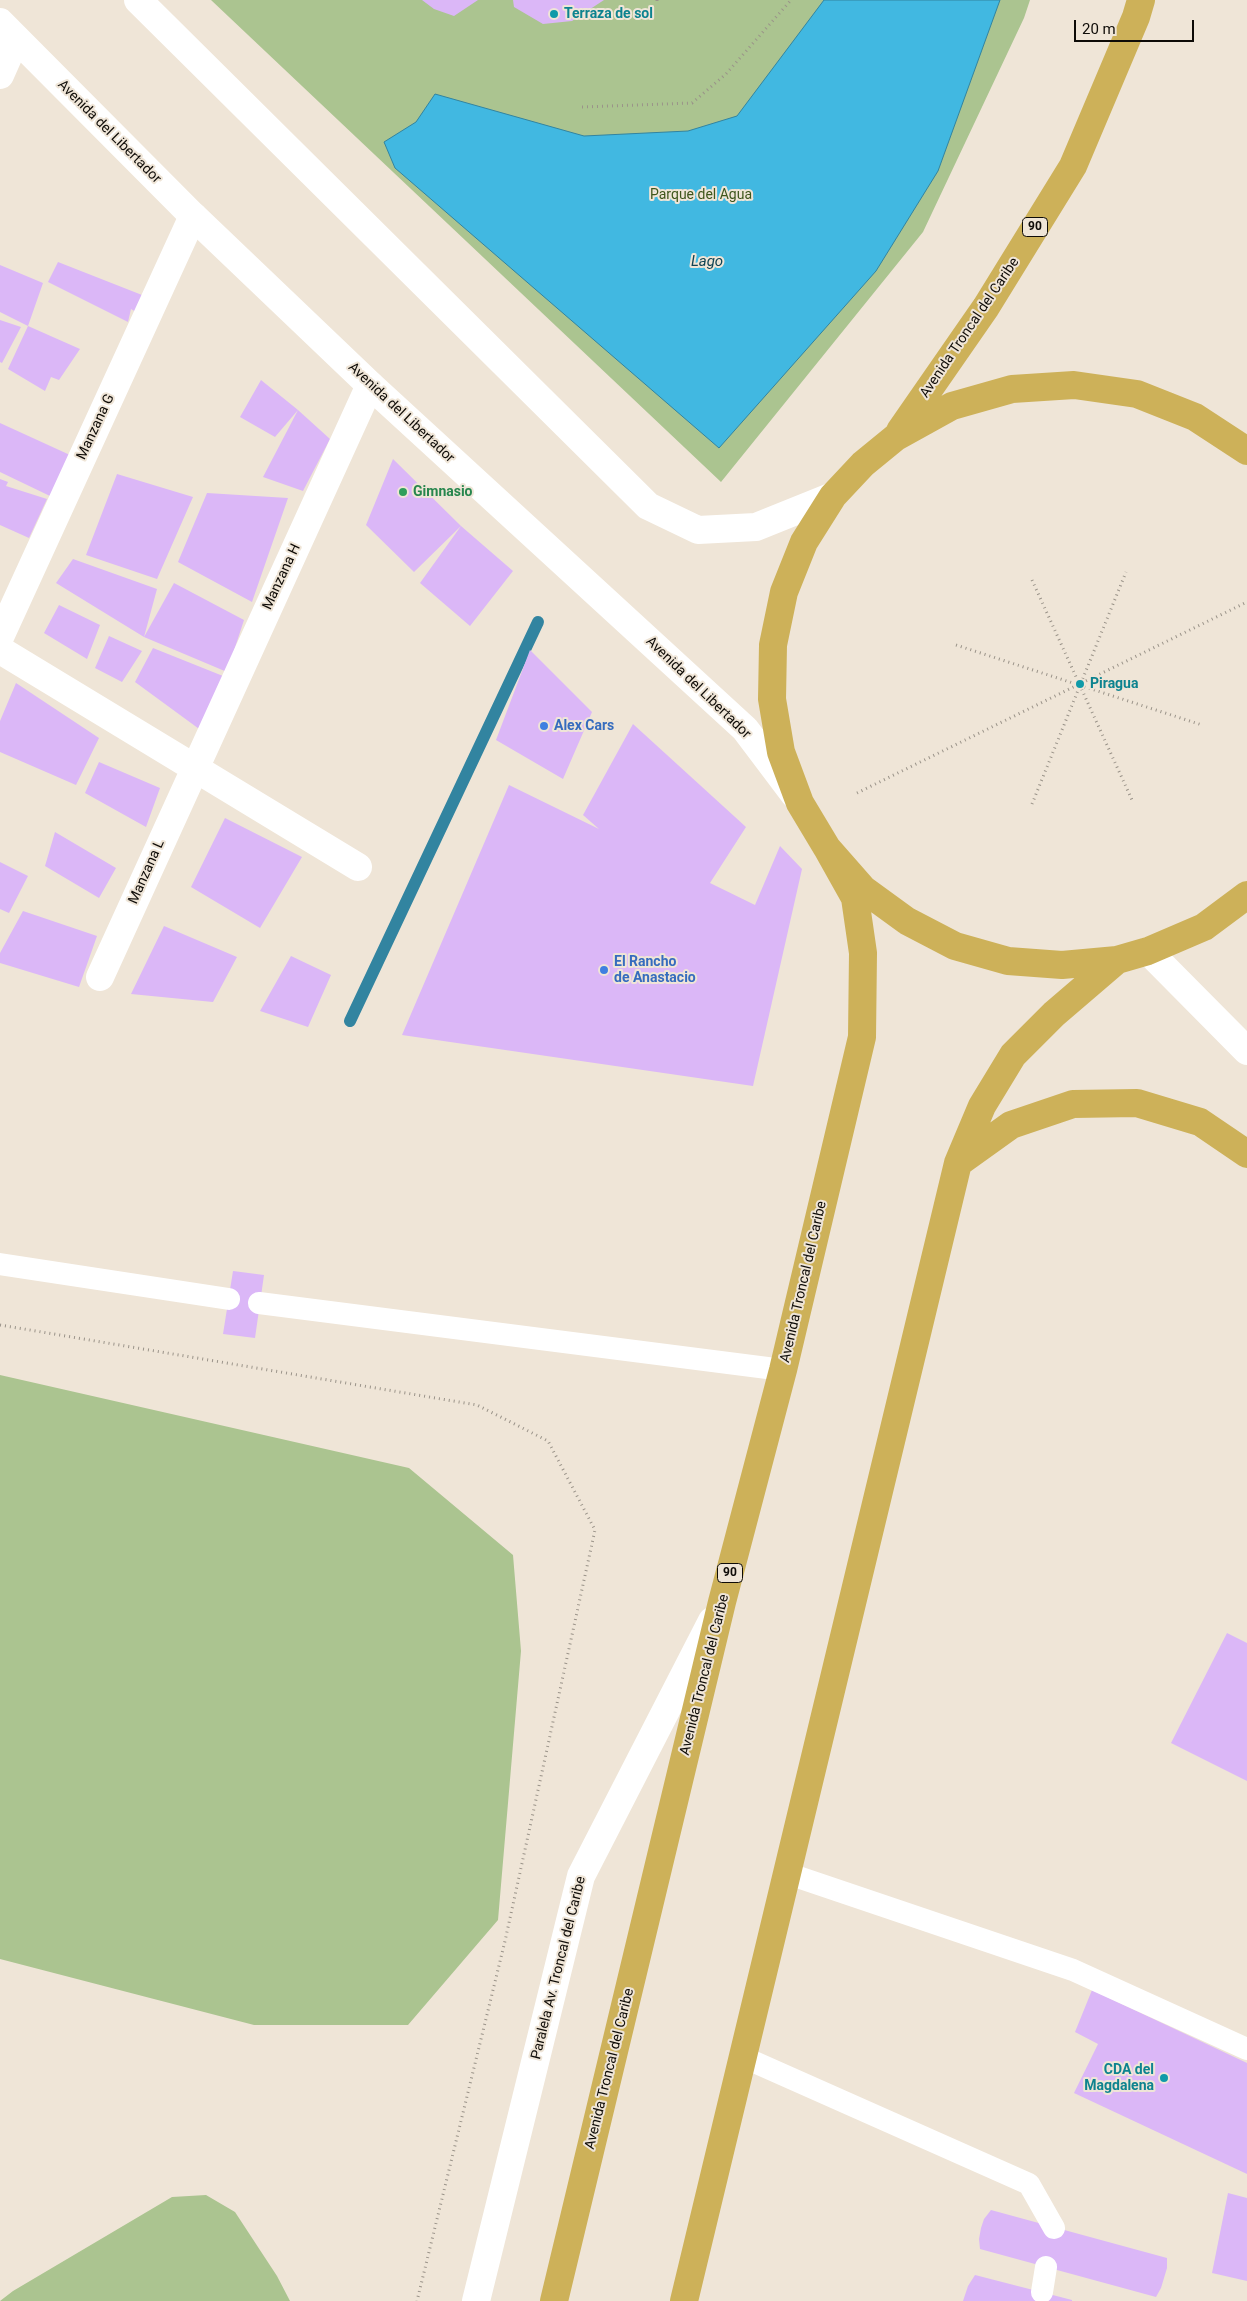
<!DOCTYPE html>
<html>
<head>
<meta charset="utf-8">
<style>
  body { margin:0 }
  #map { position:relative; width:1247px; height:2301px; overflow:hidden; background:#efe5d7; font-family:Roboto,sans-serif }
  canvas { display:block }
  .scale { position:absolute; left:1074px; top:20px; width:120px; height:22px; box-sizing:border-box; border:2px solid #0e0b07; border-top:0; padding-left:6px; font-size:15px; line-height:18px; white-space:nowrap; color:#0e0b07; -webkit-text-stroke:4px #efe5d7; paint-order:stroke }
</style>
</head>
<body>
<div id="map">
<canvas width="1247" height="2301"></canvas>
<div class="scale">20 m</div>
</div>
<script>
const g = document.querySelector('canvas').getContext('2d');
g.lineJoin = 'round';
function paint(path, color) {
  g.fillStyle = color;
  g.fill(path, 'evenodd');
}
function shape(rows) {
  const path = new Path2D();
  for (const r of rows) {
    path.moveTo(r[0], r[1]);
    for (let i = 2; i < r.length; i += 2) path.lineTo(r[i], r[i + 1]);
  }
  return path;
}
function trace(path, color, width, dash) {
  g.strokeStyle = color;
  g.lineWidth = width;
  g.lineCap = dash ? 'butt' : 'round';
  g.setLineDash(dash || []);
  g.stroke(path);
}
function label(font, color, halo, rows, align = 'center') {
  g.font = font + ' Roboto,sans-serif';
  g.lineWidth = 4;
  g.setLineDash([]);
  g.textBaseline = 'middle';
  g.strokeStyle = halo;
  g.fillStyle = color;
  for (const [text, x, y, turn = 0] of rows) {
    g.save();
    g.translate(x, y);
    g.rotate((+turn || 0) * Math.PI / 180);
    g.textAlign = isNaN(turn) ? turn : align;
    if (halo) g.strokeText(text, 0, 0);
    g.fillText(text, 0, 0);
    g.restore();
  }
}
paint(shape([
  [211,0,1030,0,1024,18,923,232,721,482],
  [0,1375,409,1468,513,1555,521,1651,498,1920,408,2025,254,2025,0,1959],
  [206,2195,235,2212,277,2276,290,2301,0,2301,13,2291,172,2197]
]), '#abc490');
const water = shape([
  [824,0,1000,0,938,171,876,271,719,448,395,168,384,142,416,122,435,94,584,136,688,131,737,116,824,0]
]);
paint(water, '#41b8e1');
trace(water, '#3284a0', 1);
trace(shape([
  [350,1021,538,622]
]), '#3284a0', 12);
paint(shape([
  [422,0,478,0,454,16,434,9],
  [513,0,604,0,572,21,543,24,514,7],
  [58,262,142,295,136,312,131,309,128,322,48,282],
  [0,265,43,283,28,326,0,312],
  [0,320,21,327,2,363,0,362],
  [28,326,80,349,59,380,51,377,45,391,8,369],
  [261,380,298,410,330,439,303,491,263,477,298,410,275,437,240,417],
  [0,423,70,455,50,496,0,472],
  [393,459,461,526,414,572,366,525],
  [117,474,193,497,157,579,86,555],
  [0,479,8,482,6,486,47,499,29,538,0,525],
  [207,493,288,498,252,602,178,562],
  [461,526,513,571,470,626,420,583],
  [73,559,157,589,144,637,174,583,244,620,227,672,144,637,56,583],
  [59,605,100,625,87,659,44,633],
  [109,636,142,651,122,682,95,668],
  [153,648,228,678,206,734,135,682],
  [530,650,592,712,563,779,496,740],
  [16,683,99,738,76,785,0,752,0,721],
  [633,724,746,827,710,883,755,905,780,846,802,869,753,1086,402,1035,509,785,599,829,583,815],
  [99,762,160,788,146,827,85,793],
  [225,818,302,857,260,928,191,887],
  [55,832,116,868,99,898,45,866],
  [0,862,28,876,9,913,0,909],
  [23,911,97,936,79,987,0,963,0,953],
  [164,926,237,957,213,1002,131,994],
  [291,956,331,975,308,1027,260,1011],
  [233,1271,264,1275,255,1338,223,1334],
  [1227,1633,1247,1643,1247,1781,1171,1743],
  [1092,1990,1247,2063,1247,2174,1074,2093,1098,2044,1075,2032],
  [1228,2193,1247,2198,1247,2281,1212,2273],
  [991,2210,1167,2258,1167,2268,1161,2288,1156,2297,980,2249,979,2239,981,2228,984,2219],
  [975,2275,1072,2300,1072,2301,963,2301,968,2286]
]), '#dbb7f7');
trace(shape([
  [657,0,657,1],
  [582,107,692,103,726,74,791,0],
  [1032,580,1132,800],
  [956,645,1202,725],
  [857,793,1247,602],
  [1032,804,1126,572],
  [0,1325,477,1405,548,1441,595,1530,505,1941,417,2301]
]), '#9a9389', 3, [1, 4]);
trace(shape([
  [0,1264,229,1299],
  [259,1303,783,1370],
  [786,1873,1073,1970,1247,2049],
  [743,2057,1029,2184,1054,2228],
  [1042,2292,1046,2267]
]), '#fff', 22);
trace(shape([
  [0,75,16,39],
  [0,637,193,216],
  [0,650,358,867],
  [1148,951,1247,1051],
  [100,977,370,385]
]), '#fff', 28);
trace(shape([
  [138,0,648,506,698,530,756,527,833,496],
  [0,22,193,216,370,385,745,729,794,794],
  [476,2301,581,1876,712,1621]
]), '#fff', 28);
trace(shape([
  [900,431,986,307,1073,166,1136,17,1141,0],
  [1247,451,1195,417,1137,394,1074,385,1012,389,952,406,896,437,863,464,833,496,804,542,784,592,773,645,772,699,781,752,800,803,827,848,863,889,907,921,955,946,1008,961,1062,965,1117,960,1148,951,1204,927,1247,895],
  [958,1163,1011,1125,1073,1104,1137,1103,1200,1122,1247,1154],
  [554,2301,722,1602,783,1370,862,1037,863,953,855,898,827,848],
  [684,2301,958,1163,982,1106,1013,1055,1054,1014,1117,960]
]), '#cdb159', 28);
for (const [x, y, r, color] of [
  [554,14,5,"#0f9aa8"],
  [403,492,5,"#2e9e5b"],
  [1080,684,5,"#0f9aa8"],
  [544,726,5,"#3f7fe0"],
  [604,970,5,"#3f7fe0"],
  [1164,2078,5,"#0f9aa8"]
]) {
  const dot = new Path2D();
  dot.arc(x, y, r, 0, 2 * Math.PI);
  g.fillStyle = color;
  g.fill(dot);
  trace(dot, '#efe5d7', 2);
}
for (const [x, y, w] of [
  [1035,227,25],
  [730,1573,25]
]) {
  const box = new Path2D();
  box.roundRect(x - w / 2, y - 9.5, w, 19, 4);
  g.fillStyle = '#efe5d7';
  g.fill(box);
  trace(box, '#0e0b07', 1);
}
label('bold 12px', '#0e0b07', null, [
  ["90",1035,227],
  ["90",730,1573]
]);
label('bold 14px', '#0d838f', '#efe5d7', [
  ["Terraza de sol",564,14],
  ["Piragua",1090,684],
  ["CDA del",1154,2070,"right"],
  ["Magdalena",1154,2086,"right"]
], 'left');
label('14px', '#0e0b07', '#efe5d7', [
  ["Avenida del Libertador",109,132,45],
  ["Avenida Troncal del Caribe",970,328,-56],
  ["Avenida del Libertador",401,413,43],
  ["Manzana G",96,427,-65],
  ["Manzana H",282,577,-65],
  ["Avenida del Libertador",698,688,44],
  ["Manzana L",147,872,-66],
  ["Avenida Troncal del Caribe",804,1282,-77],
  ["Avenida Troncal del Caribe",705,1675,-76],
  ["Paralela Av. Troncal del Caribe",559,1968,-76],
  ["Avenida Troncal del Caribe",610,2069,-76]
]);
label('14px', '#3e561c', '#efe5d7', [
  ["Parque del Agua",701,195]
]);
label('bold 14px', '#27864d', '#efe5d7', [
  ["Gimnasio",413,492]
], 'left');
label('bold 14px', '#366cbe', '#efe5d7', [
  ["Alex Cars",554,726],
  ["El Rancho",614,962],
  ["de Anastacio",614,978]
], 'left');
label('italic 15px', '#104354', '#efe5d7', [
  ["Lago",707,262]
]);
</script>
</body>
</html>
